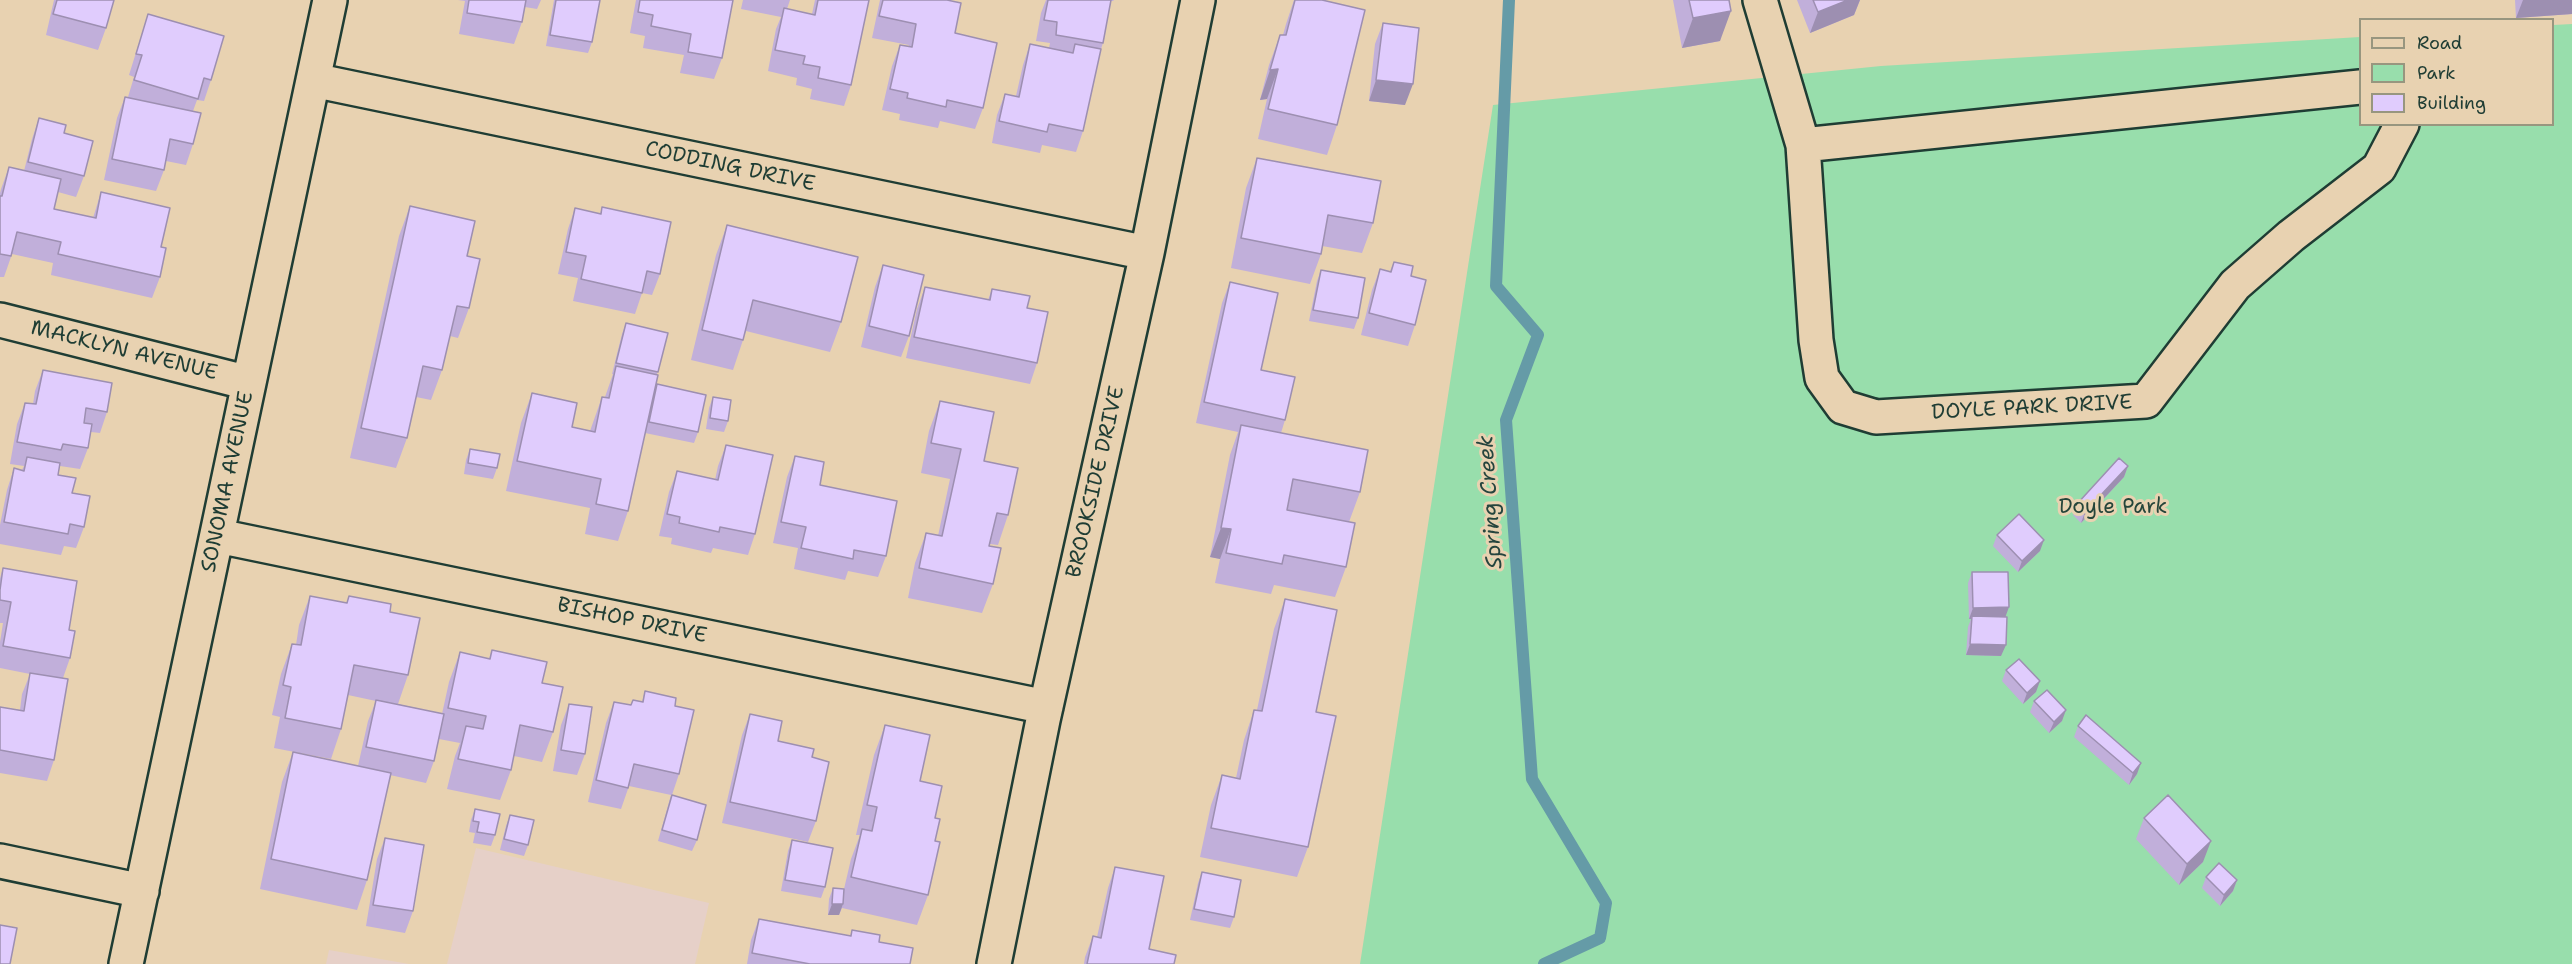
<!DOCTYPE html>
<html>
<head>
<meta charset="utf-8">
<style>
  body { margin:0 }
  #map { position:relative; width:2572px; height:964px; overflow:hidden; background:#e8d2b1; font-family:"Shantell Sans",sans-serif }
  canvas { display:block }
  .legend { position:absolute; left:2359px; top:18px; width:195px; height:108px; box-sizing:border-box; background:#e8d2b1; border:2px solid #98967f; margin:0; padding:8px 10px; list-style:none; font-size:18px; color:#1f3d34 }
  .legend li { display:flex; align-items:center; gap:12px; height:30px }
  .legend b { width:30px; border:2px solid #98967f }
</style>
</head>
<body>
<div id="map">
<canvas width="2572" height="964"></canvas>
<ul class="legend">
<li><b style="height:8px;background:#e8d2b1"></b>Road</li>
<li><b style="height:16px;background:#98deac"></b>Park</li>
<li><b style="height:16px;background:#e0ccfd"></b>Building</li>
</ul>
</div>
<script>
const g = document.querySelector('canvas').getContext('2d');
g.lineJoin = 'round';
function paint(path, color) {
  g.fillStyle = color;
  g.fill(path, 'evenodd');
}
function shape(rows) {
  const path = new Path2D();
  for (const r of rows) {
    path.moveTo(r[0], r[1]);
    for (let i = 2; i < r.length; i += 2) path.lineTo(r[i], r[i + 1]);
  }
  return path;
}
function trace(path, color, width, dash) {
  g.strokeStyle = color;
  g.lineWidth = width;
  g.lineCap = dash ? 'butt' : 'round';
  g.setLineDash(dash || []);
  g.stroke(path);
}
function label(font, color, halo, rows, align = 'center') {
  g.font = font + ' "Shantell Sans",sans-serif';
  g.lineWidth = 6;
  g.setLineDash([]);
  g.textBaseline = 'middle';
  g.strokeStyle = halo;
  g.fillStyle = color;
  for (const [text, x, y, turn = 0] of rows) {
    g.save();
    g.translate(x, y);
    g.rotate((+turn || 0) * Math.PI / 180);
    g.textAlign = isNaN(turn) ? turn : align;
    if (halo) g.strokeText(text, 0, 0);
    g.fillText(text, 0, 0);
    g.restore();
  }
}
paint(shape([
  [476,848,709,903,695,964,447,964],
  [329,950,409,964,326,964]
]), '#e6d0c8');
paint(shape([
  [2572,24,2572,964,1360,964,1493,105,1881,66,2360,37,2360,124,2552,124,2553,25]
]), '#98deac');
trace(shape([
  [1509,0,1496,286,1538,335,1506,420,1532,779,1606,903,1600,938,1544,964]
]), '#659ba7', 12);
const minor = shape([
  [1760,0,1803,145,1816,340,1822,378,1843,407,1876,417,2146,401,2235,285,2291,236,2379,168,2402,124],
  [313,80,1147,253],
  [1803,145,2360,87],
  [0,320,249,383],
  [218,536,1046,707],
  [0,861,142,891],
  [126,964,330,0],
  [994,964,1043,720,1147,253,1198,0]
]);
trace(minor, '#1f3d34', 38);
trace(minor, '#e8d2b1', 33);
paint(shape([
  [54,0,114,0,106,28,98,50,46,35],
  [458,0,541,0,537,9,525,7,522,22,514,44,459,34,465,1],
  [554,0,598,0,592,42,588,53,546,46],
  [636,0,733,0,722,58,714,79,680,73,684,55,643,48,645,36,630,33],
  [743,0,790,0,787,9,812,14,815,0,869,0,851,85,844,106,810,99,812,89,796,85,797,78,768,71,776,29,781,17,741,9],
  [880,0,947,0,955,33,983,108,975,129,940,121,938,128,899,120,900,114,882,110,892,66,900,45,908,47,909,45,872,38],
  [1046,0,1114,0,1113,1,1111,1,1103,43,1101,49,1083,131,1076,152,1042,145,1040,153,992,143,997,115,1005,94,1016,96,1023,65,1030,44,1049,48,1050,43,1036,41,1041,13],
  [1294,0,1322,0,1337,125,1327,155,1258,139,1267,99,1260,100,1269,65,1280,35,1283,35,1286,24],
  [1673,0,1729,0,1720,41,1682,48],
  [1797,0,1860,0,1854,15,1810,33],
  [2515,0,2572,0,2572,14,2516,18],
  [148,14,211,80,204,101,197,100,193,111,193,144,186,165,166,161,164,170,156,191,104,180,117,118,125,97,128,97,134,77,129,75],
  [1383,23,1405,105,1369,101,1375,44],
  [39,118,64,133,84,176,76,197,58,192,54,209,93,218,101,192,161,247,160,277,152,298,51,275,53,263,12,254,4,277,0,277,0,193,1,189,9,167,24,171,32,139],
  [1257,158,1373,223,1362,253,1322,246,1321,254,1310,284,1231,268,1246,188],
  [410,206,467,256,469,308,458,338,450,336,442,370,431,400,416,397,407,438,396,468,350,458,399,236],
  [602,207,660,274,652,295,642,293,635,314,573,301,578,278,558,274,568,229,575,208,600,214],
  [727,225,841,322,830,352,746,331,733,370,691,360,716,255],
  [1394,262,1411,276,1415,325,1408,346,1361,335,1372,290,1380,269,1390,271],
  [883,265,909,336,901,357,861,347,875,287],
  [1321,270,1358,318,1354,329,1309,321,1317,281],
  [1230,282,1261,370,1285,420,1281,433,1360,492,1349,522,1346,567,1335,597,1274,585,1271,594,1215,583,1220,559,1210,557,1230,455,1238,432,1196,423,1222,303],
  [925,287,988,300,992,289,1027,308,1037,363,1030,384,906,358,917,309],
  [626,323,668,333,657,374,654,395,657,384,698,432,694,443,645,433,628,511,618,541,585,534,590,508,506,491,521,423,532,393,572,427,590,431,602,397,605,397,613,374,612,374,622,334],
  [43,370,107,412,100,433,91,432,88,448,80,469,60,466,58,475,72,493,84,527,76,548,64,546,61,555,0,544,0,525,7,490,14,468,22,470,24,466,10,464,17,424,25,403,33,404,35,391],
  [713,397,728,421,724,432,706,429,709,408],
  [940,401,984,461,1008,515,998,545,990,544,993,584,982,613,908,598,915,563,926,533,938,536,950,479,921,473,929,431],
  [726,445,755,534,748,555,713,548,711,553,671,544,672,538,659,536,669,492,677,471,715,480,718,466],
  [470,449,497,468,493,479,464,474,466,460],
  [795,456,820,485,886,556,878,577,848,571,845,580,794,569,798,548,773,543,787,477],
  [2128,466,2124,477,2081,523,2073,515,2077,504],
  [1997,535,2040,551,2018,572,1993,546],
  [3,568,69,630,70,658,63,678,54,760,47,781,0,773,0,707,20,710,22,694,30,674,0,668,0,642,3,623,0,623,0,578],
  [1972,572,2005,617,2001,656,1966,655,1968,627,1971,619,1969,619,1968,583],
  [310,596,347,603,349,596,390,612,408,675,398,704,442,714,449,682,460,652,489,659,492,650,542,683,553,732,542,762,514,756,511,770,500,800,447,789,455,756,460,743,439,739,434,761,426,783,390,775,367,880,357,910,260,889,282,782,293,752,358,766,368,721,376,701,348,695,341,729,331,759,274,748,280,717,272,715,281,674,292,644,296,645,299,625],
  [1285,599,1316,712,1308,847,1297,877,1200,857,1211,805,1222,775,1236,778,1244,740,1254,710,1257,710,1274,629],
  [2006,670,2036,692,2023,704,2002,681],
  [645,691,675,706,679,774,672,795,697,840,692,851,658,841,671,795,629,786,621,809,588,802,606,723,614,702,631,705,642,702],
  [2034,701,2062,721,2049,733,2030,712],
  [569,704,585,754,577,775,553,771,561,725],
  [750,714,778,741,812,757,816,821,808,842,722,823,742,735],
  [885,725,935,818,935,841,928,895,917,925,842,908,839,915,828,915,829,899,833,888,844,889,851,859,860,835,856,835,874,755],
  [2078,726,2137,774,2129,785,2074,737],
  [475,809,495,835,491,846,473,843,475,833,469,832,471,820],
  [510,815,528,845,524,856,500,850,506,826],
  [2144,818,2203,862,2179,885,2136,839],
  [385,838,413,911,405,933,366,926,377,859],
  [792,840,825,887,821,898,781,891,788,851],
  [1115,867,1149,949,1174,964,1084,964,1085,957,1093,936,1097,937,1108,888],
  [1202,872,1234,917,1230,928,1190,920,1198,883],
  [2206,877,2237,880,2233,891,2220,906,2202,888],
  [759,919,850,936,852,930,879,942,910,964,747,964,751,940]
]), '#c1afda');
paint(shape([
  [1848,0,1860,0,1854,15,1810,33,1818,12],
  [2523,0,2572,0,2572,14,2516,18],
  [1731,11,1720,41,1682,48,1693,18],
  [1278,69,1267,99,1260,100,1270,70],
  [1376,80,1413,84,1405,105,1369,101],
  [2128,466,2124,477,2081,523,2085,512],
  [1221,528,1231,529,1220,559,1210,557],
  [2044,540,2040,551,2018,572,2022,561],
  [2009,607,2005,618,1972,616,1971,619,1969,619,1973,608],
  [1970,644,2006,645,2001,656,1966,655],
  [2040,681,2036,692,2023,704,2027,693],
  [2066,710,2062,721,2049,733,2054,722],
  [2141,763,2137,774,2129,785,2133,773],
  [2211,841,2203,862,2179,885,2187,864],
  [2237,880,2233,891,2220,906,2224,895],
  [832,904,843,904,839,915,828,915]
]), '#9d8fb1');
const building = shape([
  [57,0,114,0,106,28,53,14,57,0],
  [469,0,526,0,522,22,467,13,469,0],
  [556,0,600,0,592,42,550,35,556,0],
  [640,0,733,0,722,58,688,52,691,34,651,26,653,15,638,12,640,0],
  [818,0,869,0,851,85,818,78,820,67,803,64,805,56,775,50,784,8,815,15,818,0],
  [883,0,947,0,961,3,955,33,997,43,983,108,947,100,946,107,907,98,908,93,890,89,900,45,912,47,916,24,879,16,883,0],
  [1048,0,1111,0,1103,43,1056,35,1057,22,1044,20,1048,0],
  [1295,0,1322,0,1365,10,1337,125,1268,109,1278,69,1270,70,1280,35,1286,35,1295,0],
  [1689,0,1729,0,1731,11,1693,18,1689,0],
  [1813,0,1848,0,1818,12,1813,0],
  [148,14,224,36,211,80,204,78,198,99,134,80,142,55,136,54,148,14],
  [1383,23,1419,28,1413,84,1376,80,1383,23],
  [1030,44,1073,53,1075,44,1101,49,1083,131,1049,124,1047,132,999,121,1005,94,1019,97,1030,44],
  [125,97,201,113,193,144,170,139,164,170,112,159,125,97],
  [39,118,66,125,64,133,93,141,84,176,28,162,39,118],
  [1257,158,1381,181,1373,223,1328,215,1321,254,1241,238,1257,158],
  [9,167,61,179,54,209,96,218,101,192,170,208,161,247,166,248,160,277,58,254,61,242,17,232,11,256,0,254,0,196,2,196,9,167],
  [410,206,475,221,467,256,480,259,469,308,457,306,442,370,423,366,407,438,361,428,410,206],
  [602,207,671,222,660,274,647,271,642,293,581,279,586,256,566,252,575,208,601,214,602,207],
  [727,225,858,257,841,322,753,300,743,340,702,330,727,225],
  [1394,262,1413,266,1411,276,1426,280,1415,325,1369,313,1380,269,1391,272,1394,262],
  [883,265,924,275,909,336,869,326,883,265],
  [1321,270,1365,278,1358,318,1313,310,1321,270],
  [1230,282,1278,293,1261,370,1295,377,1285,420,1204,402,1230,282],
  [925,287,990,300,992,289,1030,296,1027,308,1048,312,1037,363,914,337,925,287],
  [626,323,668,333,658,372,616,363,626,323],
  [616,366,658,375,628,511,596,504,601,479,517,461,532,393,577,403,572,427,595,432,602,397,609,398,616,366],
  [43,370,112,383,107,412,86,408,84,423,92,424,88,448,63,444,61,450,17,442,25,403,36,404,43,370],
  [657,384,706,395,698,432,649,422,657,384],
  [713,397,731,400,728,421,710,418,713,397],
  [940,401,994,412,984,461,1018,468,1008,515,997,513,989,546,1001,548,993,584,919,568,926,533,942,536,961,449,931,443,940,401],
  [1241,425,1368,450,1360,492,1293,479,1287,510,1355,523,1346,567,1284,555,1282,564,1226,553,1231,529,1221,528,1241,425],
  [726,445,773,455,755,534,720,527,719,532,679,523,680,517,667,514,677,471,718,480,726,445],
  [470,449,500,454,497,468,468,463,470,449],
  [795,456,824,462,820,485,897,501,886,556,854,550,853,559,801,548,806,527,781,522,795,456],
  [27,457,60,463,58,475,76,478,72,493,90,496,84,527,70,524,68,534,4,522,14,468,24,471,27,457],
  [2119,458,2128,466,2085,512,2077,504,2119,458],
  [2019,514,2044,540,2022,561,1997,535,2019,514],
  [3,568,77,581,69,630,75,631,70,658,3,646,11,602,0,600,0,590,3,568],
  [1972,572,2008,572,2009,607,1973,608,1972,572],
  [310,596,347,603,349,596,391,604,390,612,420,618,408,675,354,665,341,729,285,718,291,687,283,685,292,644,301,645,310,596],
  [1285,599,1337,610,1316,712,1336,716,1308,847,1211,828,1222,775,1240,779,1254,710,1262,711,1285,599],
  [1972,616,2007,617,2006,645,1970,644,1972,616],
  [492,650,547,662,542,683,563,687,553,732,520,725,511,770,458,759,466,726,483,729,486,716,448,708,460,652,490,659,492,650],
  [2019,659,2040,681,2027,693,2006,670,2019,659],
  [30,673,68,679,54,760,0,750,0,707,24,711,30,673],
  [2047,690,2066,710,2054,722,2034,701,2047,690],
  [645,691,676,698,675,706,694,710,679,774,634,764,628,788,596,780,614,702,631,705,633,700,643,702,645,691],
  [376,700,444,714,434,761,366,747,376,700],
  [569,704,592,707,585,754,561,750,569,704],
  [750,714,782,721,778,741,814,749,812,757,829,762,816,821,730,802,750,714],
  [2086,715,2141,763,2133,773,2078,726,2086,715],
  [885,725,930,735,920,781,942,786,935,818,940,819,935,841,940,842,928,895,851,877,862,829,872,831,877,807,867,805,885,725],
  [293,752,391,773,367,880,271,859,293,752],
  [672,795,706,805,697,840,662,830,672,795],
  [2168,795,2211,841,2187,864,2144,818,2168,795],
  [475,809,500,814,495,835,477,832,479,822,473,821,475,809],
  [510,815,534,820,528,845,504,839,510,815],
  [385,838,424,845,413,911,373,905,385,838],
  [792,840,833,848,825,887,785,880,792,840],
  [2219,863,2237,880,2224,895,2206,877,2219,863],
  [1115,867,1164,876,1149,949,1176,955,1174,964,1087,964,1093,936,1101,938,1115,867],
  [1202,872,1241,880,1234,917,1194,909,1202,872],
  [833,888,844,889,843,904,832,904,833,888],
  [759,919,851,936,852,930,880,935,879,942,913,948,910,964,810,964,752,953,759,919],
  [0,925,17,928,10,964,0,964,0,925]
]);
paint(building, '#e0ccfd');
trace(building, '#9d8fb1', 1.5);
label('21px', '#1f3d34', '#e8d2b1', [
  ["CODDING DRIVE",730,167,12],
  ["MACKLYN AVENUE",124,351,14],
  ["DOYLE PARK DRIVE",2032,408,-3],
  ["SONOMA AVENUE",228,482,-78],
  ["BROOKSIDE DRIVE",1096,482,-77],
  ["BISHOP DRIVE",632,621,12]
]);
label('21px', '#25453a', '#e8d2b1', [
  ["Doyle Park",2113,508]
]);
label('italic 22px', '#25453e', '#e8d2b1', [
  ["Spring Creek",1491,502,-94]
]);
</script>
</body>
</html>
